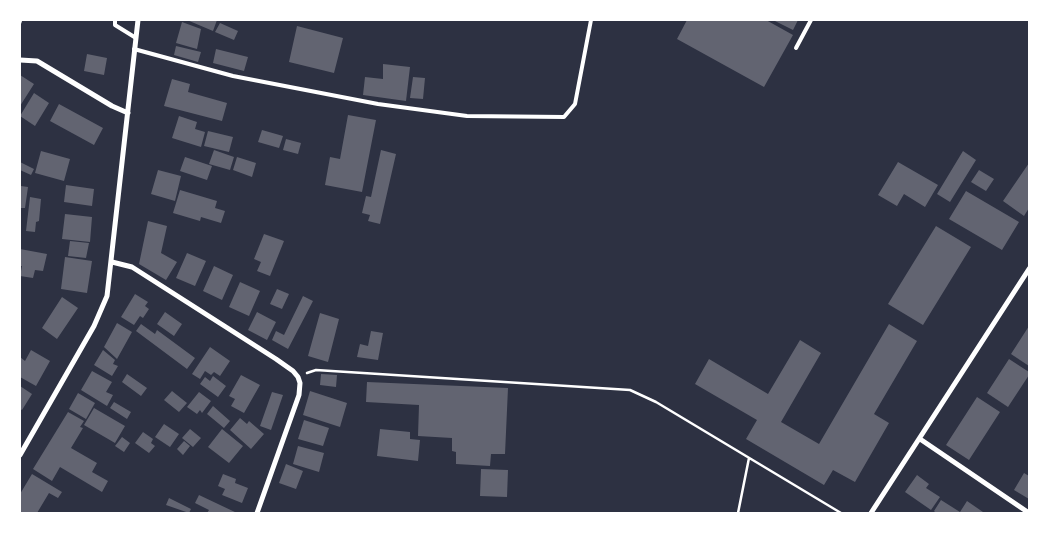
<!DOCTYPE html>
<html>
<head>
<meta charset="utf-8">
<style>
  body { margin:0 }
  #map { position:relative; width:1049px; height:533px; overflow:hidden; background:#2d3142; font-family:Arial,sans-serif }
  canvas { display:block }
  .frame { position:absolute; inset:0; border:21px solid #fff; pointer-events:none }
</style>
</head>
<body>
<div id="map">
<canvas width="1049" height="533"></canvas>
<div class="frame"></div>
</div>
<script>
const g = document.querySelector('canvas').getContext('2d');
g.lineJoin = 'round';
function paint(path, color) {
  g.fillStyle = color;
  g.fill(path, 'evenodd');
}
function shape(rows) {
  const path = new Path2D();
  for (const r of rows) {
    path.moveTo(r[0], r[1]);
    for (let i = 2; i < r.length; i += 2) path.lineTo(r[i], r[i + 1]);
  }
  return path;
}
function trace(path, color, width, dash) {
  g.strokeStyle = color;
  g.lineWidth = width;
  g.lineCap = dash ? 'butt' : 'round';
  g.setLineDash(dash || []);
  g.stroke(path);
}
paint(shape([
  [187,20,217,20,213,31],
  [687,20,766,20,793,35,764,87,677,39],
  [773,20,798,20,793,30],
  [182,22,201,29,197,49,176,43],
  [220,23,238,31,234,40,215,32],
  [297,26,343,38,334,73,289,62],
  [176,46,201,52,198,62,174,55],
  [216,49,248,57,244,71,213,63],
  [87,54,107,58,104,75,84,71],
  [383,64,410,67,406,101,363,95,365,77,383,79],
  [20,75,34,84,20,106],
  [413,77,425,78,423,99,410,98],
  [172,79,190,84,188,92,227,103,222,121,164,106],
  [34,93,49,103,35,126,20,116],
  [59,104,103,128,94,145,50,121],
  [348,115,376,120,362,192,325,185,330,157,340,159],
  [179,116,197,122,195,129,205,132,201,147,172,138],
  [262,130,283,136,279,148,258,142],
  [208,131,233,137,229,152,204,146],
  [286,139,301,143,298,154,283,150],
  [214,150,234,157,230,170,209,164],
  [381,150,396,154,380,224,368,221,370,215,362,213,366,196,371,197],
  [41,151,70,159,64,181,35,173],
  [963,151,976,160,950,202,937,194],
  [185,157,212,166,207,180,180,171],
  [237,157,256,163,252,177,233,170],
  [20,162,34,169,31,175,20,170],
  [898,162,938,185,925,207,904,194,897,206,878,195],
  [1029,163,1029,208,1024,216,1003,201],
  [158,170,181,176,175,201,151,194],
  [979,170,994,179,986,191,971,182],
  [66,185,94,189,92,206,64,202],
  [21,186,28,187,25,208,20,208],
  [180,190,217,201,215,208,225,211,221,223,201,217,200,221,173,213],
  [966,191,1019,222,1002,250,949,219],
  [30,197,41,199,39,221,36,222,35,232,26,231],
  [65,214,92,217,90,242,62,239],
  [148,221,167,226,161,253,177,262,166,280,139,264],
  [936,226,971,247,923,325,888,304],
  [264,234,284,241,270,276,257,271,261,262,254,259],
  [70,241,89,243,86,258,68,256],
  [20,249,47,254,43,271,35,270,33,278,20,276,22,266,20,266],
  [187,253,206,261,195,286,176,278],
  [65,257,92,261,87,293,61,289],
  [214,266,233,275,222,300,203,291],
  [240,282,260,291,249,316,229,307],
  [277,289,289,294,282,309,270,304],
  [135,294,148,302,145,306,149,309,143,318,140,316,134,325,121,317],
  [303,296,313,301,288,349,272,340,276,331,284,335],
  [62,297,78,308,57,339,42,328],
  [165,312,182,324,174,336,157,324],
  [257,312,276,322,267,340,248,330],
  [320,313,339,319,328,362,308,356],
  [117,323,132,332,117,359,104,347],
  [141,324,155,334,157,330,195,358,187,369,136,331],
  [889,324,917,341,874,414,889,423,855,482,833,470,824,485,746,439,757,420,695,384,709,359,768,394,800,340,821,353,781,422,819,444],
  [1029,326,1029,366,1011,354],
  [371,331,383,333,378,360,357,357,360,344,368,346],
  [210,347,230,361,220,376,214,372,211,375,205,371,200,379,192,374],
  [31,350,50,361,36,386,20,377,20,357,25,361],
  [103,350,115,360,113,364,118,366,112,376,94,365],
  [1009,359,1029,372,1029,375,1008,407,987,393],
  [92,371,112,382,106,392,113,395,107,406,81,390],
  [127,374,147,388,141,396,122,382],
  [321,374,337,375,336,387,320,385],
  [241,375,260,385,244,413,231,406,235,399,229,396],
  [213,376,226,386,218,397,200,384,205,377,210,381],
  [367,382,508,388,505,454,491,454,490,466,456,464,456,452,452,451,452,438,418,436,419,405,366,402],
  [20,386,32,394,22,410,20,409],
  [172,391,187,403,179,412,164,400],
  [310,391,347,403,340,427,303,415],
  [199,392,211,401,202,413,200,410,197,414,187,407],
  [272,392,283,395,271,430,260,426],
  [78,393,95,403,86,419,69,409],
  [977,397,1000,412,969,460,946,445],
  [114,402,131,412,127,419,110,408],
  [213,406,230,421,224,428,207,414],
  [94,408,125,426,115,443,84,425],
  [68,412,84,421,80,427,83,428,71,448,97,463,92,472,108,481,102,492,60,467,52,481,33,469],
  [240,418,247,424,249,421,264,434,251,449,230,430],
  [304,420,329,428,323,446,298,439],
  [164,424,179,434,170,447,155,437],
  [190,429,201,438,193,447,182,438],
  [222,429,243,446,229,463,208,447],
  [380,429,410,432,410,439,420,440,418,461,377,456],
  [143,432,153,439,151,443,155,446,149,453,135,443],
  [122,437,130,443,124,452,115,446],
  [184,441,190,446,183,455,177,449],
  [298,446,324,453,319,472,293,464],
  [286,464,303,471,296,489,279,483],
  [481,469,508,470,507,497,480,496],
  [1024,473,1029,476,1029,499,1014,490],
  [32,474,62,492,58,498,49,493,37,513,20,513,20,494],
  [223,474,236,479,235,483,248,488,242,503,222,495,225,489,218,486],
  [917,475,929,484,926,488,940,497,931,510,905,492],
  [199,495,237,513,207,513,209,510,195,503],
  [169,498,191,509,189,513,166,505],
  [941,500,960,512,967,501,983,512,936,513,934,511]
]), '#626471');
trace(shape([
  [20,23,21,20],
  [307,373,316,370,630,390,656,402,841,513],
  [738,513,749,458]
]), '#fff', 2.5);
trace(shape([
  [115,20,115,25,136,38],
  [796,48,811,20],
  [134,49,233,76,378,104,467,116,564,117,575,104,591,20]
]), '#fff', 4);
trace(shape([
  [20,60,37,61,112,106,128,113],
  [112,262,132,267,276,359,293,371,298,377,300,383,299,395,257,513],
  [920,439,1029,513],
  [20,455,94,326,107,296,138,20],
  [871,513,1029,269]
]), '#fff', 5);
</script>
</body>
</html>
